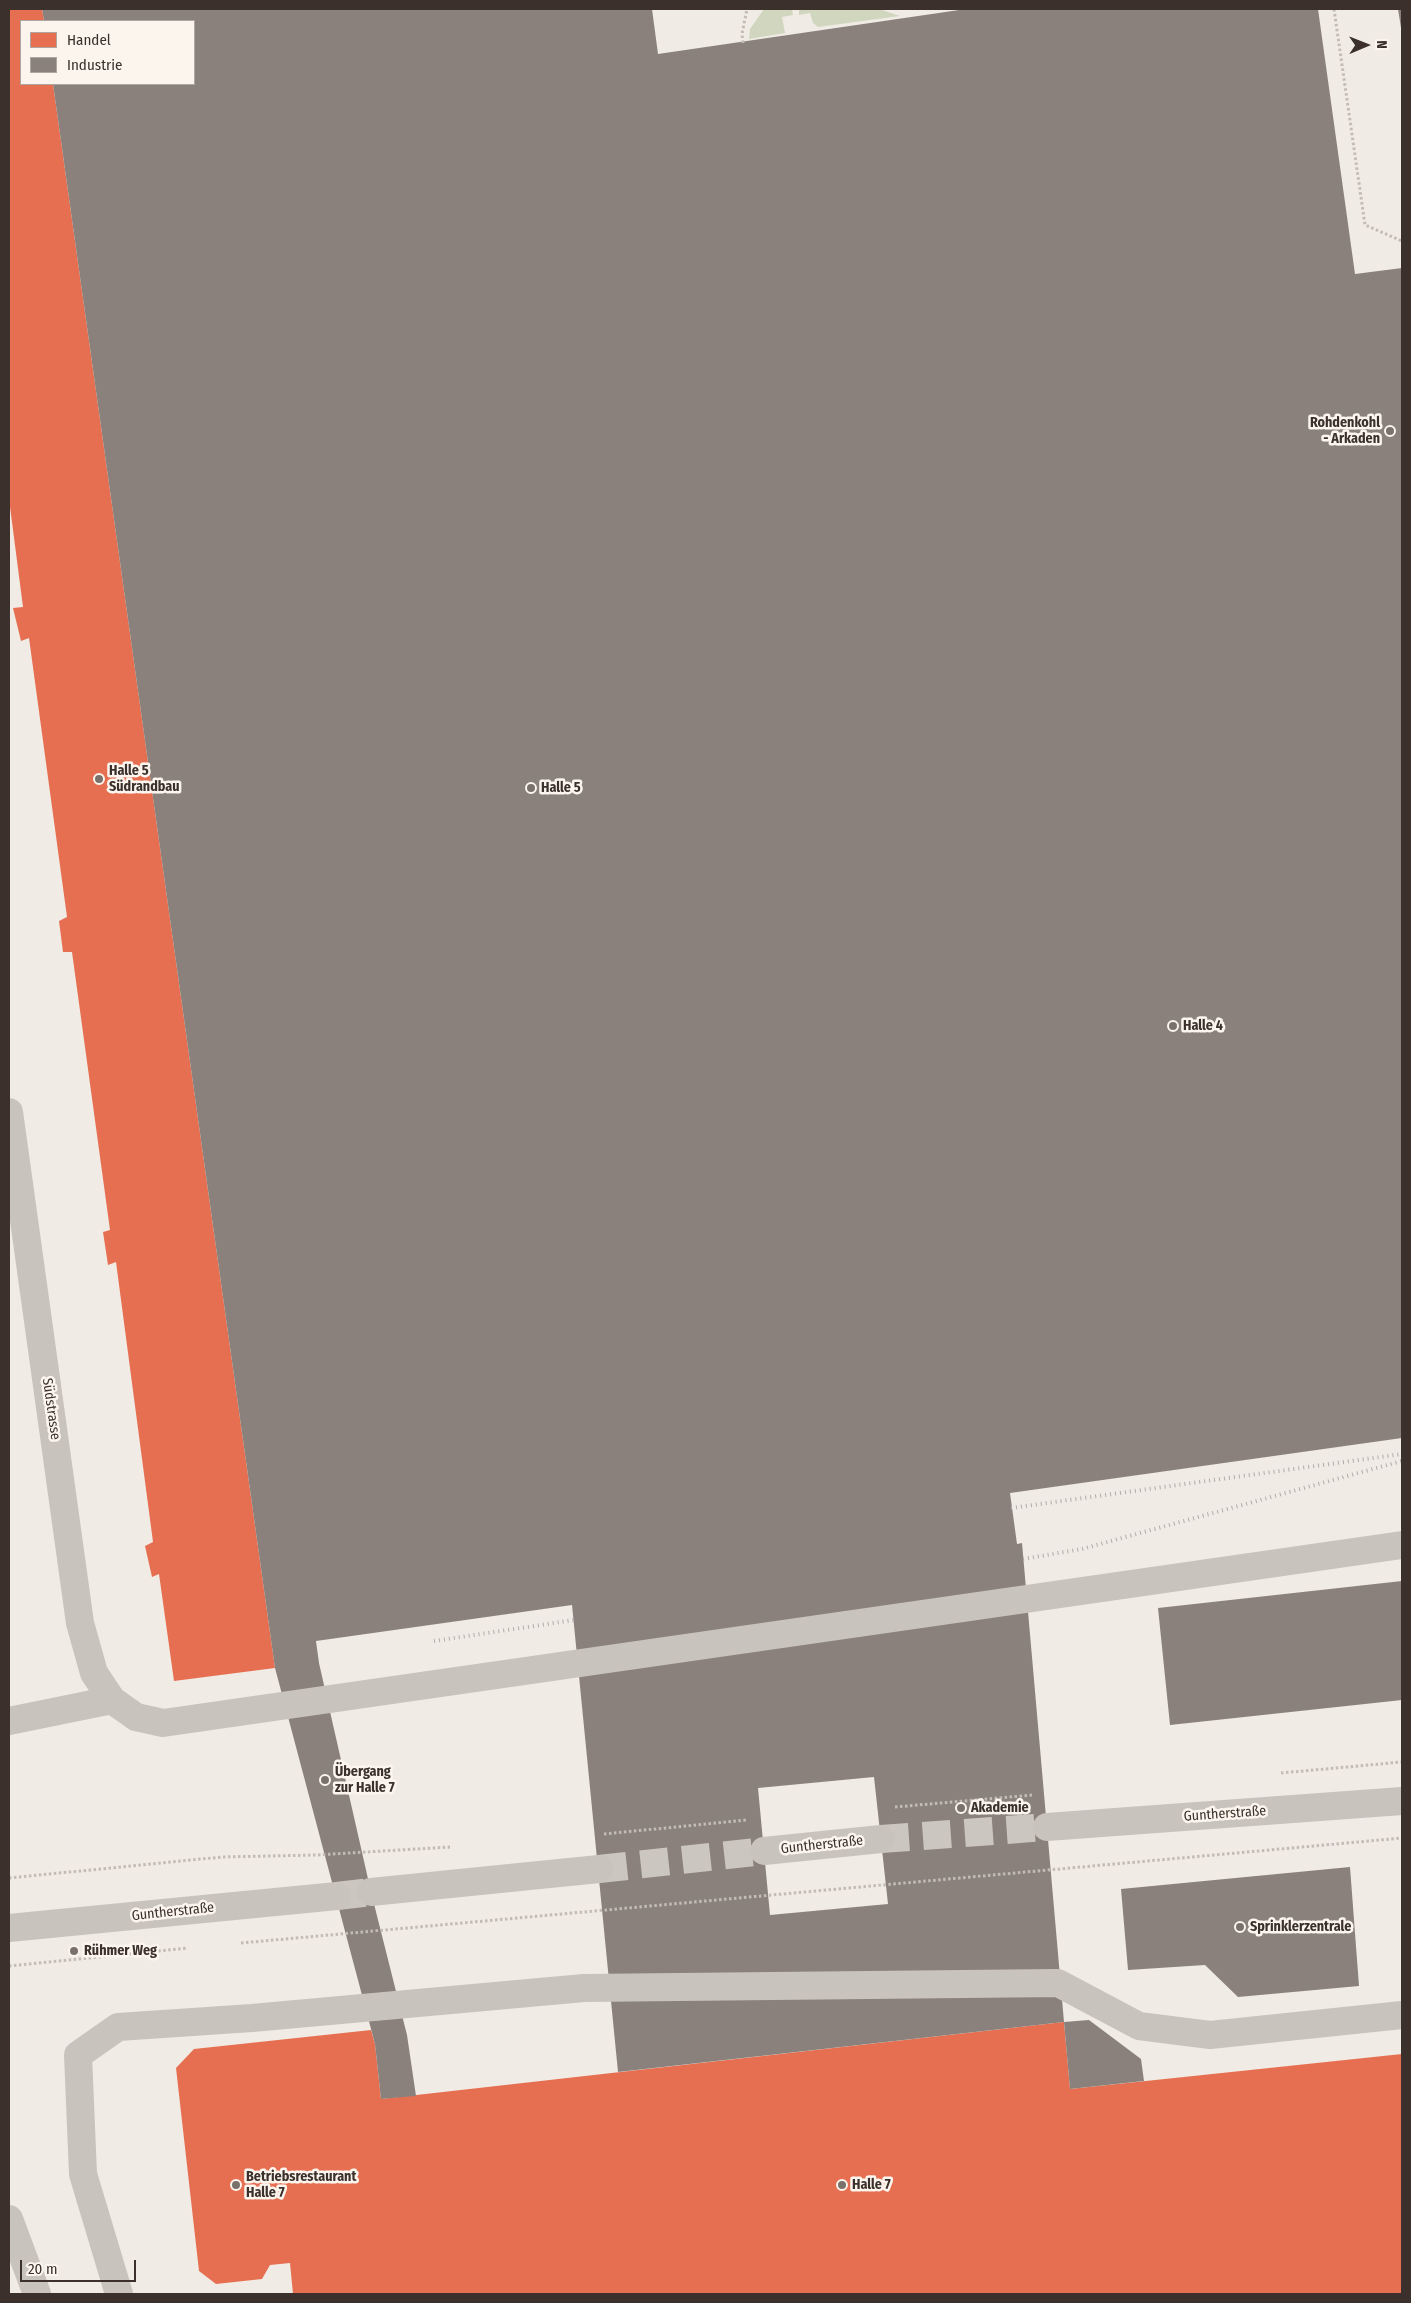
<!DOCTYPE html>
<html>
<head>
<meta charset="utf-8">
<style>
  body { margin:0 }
  #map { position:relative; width:1411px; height:2303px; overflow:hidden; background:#f0ebe5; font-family:"Fira Sans Condensed",sans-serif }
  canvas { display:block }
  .frame { position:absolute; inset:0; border:10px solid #3b302b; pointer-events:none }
  .legend { position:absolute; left:20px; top:20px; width:175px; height:65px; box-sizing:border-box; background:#fbf5ee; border:1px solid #aea6a0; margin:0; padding:6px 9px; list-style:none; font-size:15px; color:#3b302b }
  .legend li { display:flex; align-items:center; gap:10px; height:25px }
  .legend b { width:25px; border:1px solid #aea6a0 }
  .north { position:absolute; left:1341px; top:20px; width:50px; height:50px; -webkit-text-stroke:4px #fbf5ee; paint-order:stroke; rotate:89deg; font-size:14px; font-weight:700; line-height:20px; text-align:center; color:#3b302b }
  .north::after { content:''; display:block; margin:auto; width:18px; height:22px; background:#3b302b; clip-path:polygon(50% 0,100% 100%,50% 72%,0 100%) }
  .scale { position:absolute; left:20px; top:2260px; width:116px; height:22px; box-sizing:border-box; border:2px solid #3b302b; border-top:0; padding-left:6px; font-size:15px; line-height:18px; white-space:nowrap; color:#3b302b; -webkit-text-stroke:4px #fbf5ee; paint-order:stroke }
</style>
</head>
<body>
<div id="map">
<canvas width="1411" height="2303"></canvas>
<div class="frame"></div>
<ul class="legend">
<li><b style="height:14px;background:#e76f51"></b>Handel</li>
<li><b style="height:14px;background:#8a817c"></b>Industrie</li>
</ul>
<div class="north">N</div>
<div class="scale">20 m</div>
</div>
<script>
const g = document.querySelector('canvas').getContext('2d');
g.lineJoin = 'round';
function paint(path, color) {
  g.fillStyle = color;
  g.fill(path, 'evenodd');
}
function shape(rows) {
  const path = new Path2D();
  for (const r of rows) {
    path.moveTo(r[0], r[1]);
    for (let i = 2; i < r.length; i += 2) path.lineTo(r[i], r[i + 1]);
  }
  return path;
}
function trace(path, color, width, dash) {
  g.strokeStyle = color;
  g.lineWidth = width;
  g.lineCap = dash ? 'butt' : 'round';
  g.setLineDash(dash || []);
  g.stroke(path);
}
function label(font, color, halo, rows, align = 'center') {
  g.font = font + ' "Fira Sans Condensed",sans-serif';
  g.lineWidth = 5;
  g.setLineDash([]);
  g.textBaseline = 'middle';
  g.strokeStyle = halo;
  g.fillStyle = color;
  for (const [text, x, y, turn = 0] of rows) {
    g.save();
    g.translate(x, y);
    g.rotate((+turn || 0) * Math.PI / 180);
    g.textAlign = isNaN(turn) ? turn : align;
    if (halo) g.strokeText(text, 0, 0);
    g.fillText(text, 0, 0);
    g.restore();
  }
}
paint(shape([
  [764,9,792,9,793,15,782,17,785,33,749,39,750,29],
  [799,9,879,9,900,16,818,27,813,23,810,13,799,15]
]), '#d1d6bf');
paint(shape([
  [9,9,42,9,44,21,21,21,21,84,53,84,275,1668,174,1681,159,1574,152,1577,145,1546,153,1542,116,1262,108,1265,103,1232,110,1230,72,952,63,952,59,921,67,917,29,638,21,641,13,608,23,607,9,499],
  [1064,2022,1070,2089,1402,2054,1402,2294,293,2294,290,2263,270,2265,262,2279,216,2284,199,2271,176,2068,194,2049,371,2030,375,2044,381,2099]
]), '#e76f51');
paint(shape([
  [42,9,652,9,658,54,966,9,1318,9,1355,274,1402,268,1402,1438,1010,1493,1017,1544,1022,1543,1064,2022,618,2072,572,1605,316,1641,319,1663,371,1892,407,2035,416,2096,381,2099,375,2044,275,1668,53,84,194,84,194,21,44,21],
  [874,1777,888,1904,770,1915,758,1788],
  [1398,9,1402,9,1402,28,1401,28],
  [1402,1581,1402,1700,1170,1725,1158,1608],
  [1350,1867,1359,1986,1238,1997,1205,1965,1128,1970,1121,1889],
  [1089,2020,1141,2059,1144,2081,1070,2089,1064,2022]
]), '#8a817c');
trace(shape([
  [881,1839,1047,1827],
  [599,1869,764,1851],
  [337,1896,371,1892]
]), '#ccc6c0', 28, [28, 14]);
trace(shape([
  [1334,9,1365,225,1402,241],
  [743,43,742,34,747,9],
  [1281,1773,1402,1762],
  [895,1807,1033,1795],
  [604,1834,747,1820],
  [9,1878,222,1857,316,1855,450,1847],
  [241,1943,1402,1838],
  [9,1966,187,1948]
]), '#c2bbb6', 3, [2.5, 2.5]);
trace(shape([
  [9,1112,80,1623,94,1673,112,1700,136,1717,163,1723,1402,1545],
  [9,1721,112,1700],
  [1047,1827,1402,1801],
  [764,1851,881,1839],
  [371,1892,599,1869],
  [9,1928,337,1896],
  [9,2219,37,2294],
  [119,2294,83,2174,78,2055,118,2027,252,2018,584,1988,1058,1983,1139,2026,1210,2035,1402,2015]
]), '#c9c3be', 28);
trace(shape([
  [1011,1508,1402,1454],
  [1023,1559,1082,1549,1402,1461],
  [434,1641,574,1620]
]), '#b1aca8', 4, [1, 4]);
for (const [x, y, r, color] of [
  [1390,431,5,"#7a716c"],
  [99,779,5,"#7a716c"],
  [531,788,5,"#7a716c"],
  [1173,1026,5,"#7a716c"],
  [325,1780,5,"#7a716c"],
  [961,1808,5,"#7a716c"],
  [1240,1927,5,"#7a716c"],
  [74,1951,5,"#7a716c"],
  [236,2185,5,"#7a716c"],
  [842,2185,5,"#7a716c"]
]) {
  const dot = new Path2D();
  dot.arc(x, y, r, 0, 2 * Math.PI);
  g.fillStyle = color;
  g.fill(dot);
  trace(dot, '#fbf5ee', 2);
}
label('bold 14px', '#3b302b', '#fbf5ee', [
  ["Rohdenkohl",1380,423,"right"],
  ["- Arkaden",1380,439,"right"],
  ["Halle 5",109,771],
  ["Südrandbau",109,787],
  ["Halle 5",541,788],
  ["Halle 4",1183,1026],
  ["Übergang",335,1772],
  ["zur Halle 7",335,1788],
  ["Akademie",971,1808],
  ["Sprinklerzentrale",1250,1927],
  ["Rühmer Weg",84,1951],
  ["Betriebsrestaurant",246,2177],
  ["Halle 7",246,2193],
  ["Halle 7",852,2185]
], 'left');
label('14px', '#3b302b', '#fbf5ee', [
  ["Südstrasse",51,1409,82],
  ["Guntherstraße",1225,1814,-4],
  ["Guntherstraße",822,1845,-6],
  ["Guntherstraße",173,1912,-6]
]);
</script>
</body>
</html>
